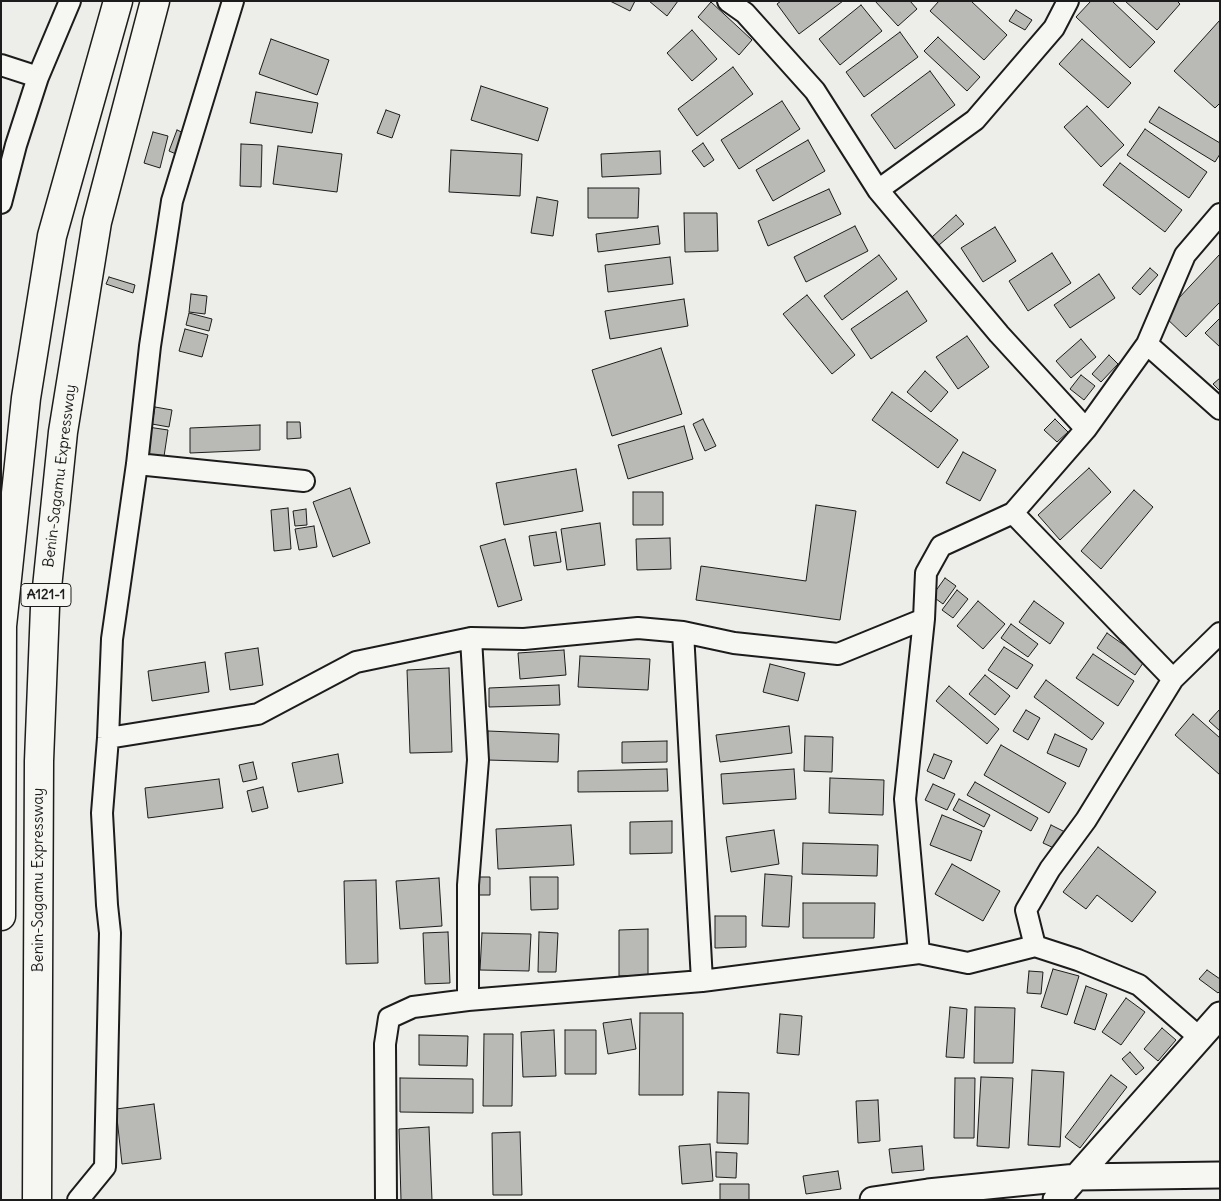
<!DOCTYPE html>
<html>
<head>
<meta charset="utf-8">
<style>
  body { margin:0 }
  #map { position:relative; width:1221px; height:1201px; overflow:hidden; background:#edede9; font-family:Delius,sans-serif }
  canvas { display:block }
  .frame { position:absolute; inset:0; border:2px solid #1c1c1c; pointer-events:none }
</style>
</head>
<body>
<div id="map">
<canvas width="1221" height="1201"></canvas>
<div class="frame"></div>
</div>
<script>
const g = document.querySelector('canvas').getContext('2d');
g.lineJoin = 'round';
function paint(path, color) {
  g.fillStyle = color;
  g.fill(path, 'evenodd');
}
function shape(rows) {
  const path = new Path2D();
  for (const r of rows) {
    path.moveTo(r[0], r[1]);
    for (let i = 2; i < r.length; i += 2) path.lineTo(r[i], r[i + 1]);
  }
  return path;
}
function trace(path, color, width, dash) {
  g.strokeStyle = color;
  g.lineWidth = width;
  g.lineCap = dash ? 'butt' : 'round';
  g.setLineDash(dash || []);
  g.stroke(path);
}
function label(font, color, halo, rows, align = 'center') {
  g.font = font + ' Delius,sans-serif';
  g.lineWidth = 5;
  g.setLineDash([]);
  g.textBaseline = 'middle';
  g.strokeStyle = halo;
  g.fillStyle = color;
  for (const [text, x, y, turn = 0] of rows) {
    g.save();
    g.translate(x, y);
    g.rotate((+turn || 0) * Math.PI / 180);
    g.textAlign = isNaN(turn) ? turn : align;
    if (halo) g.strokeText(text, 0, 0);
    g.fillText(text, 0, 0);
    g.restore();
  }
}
const building = shape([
  [610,1,635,1,630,11,610,1],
  [649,1,678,1,667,16,649,1],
  [781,1,843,1,799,34,777,4,781,1],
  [875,1,910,1,917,9,898,26,875,1],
  [939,1,971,1,1007,35,984,60,930,11,939,1],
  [1091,1,1112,1,1155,42,1130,68,1076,17,1091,1],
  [1125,1,1177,1,1180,4,1157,30,1125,1],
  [711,2,752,40,739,55,698,17,711,2],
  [861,5,882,31,840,65,819,39,861,5],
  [1016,10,1032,20,1025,30,1009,21,1016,10],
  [1220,20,1220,103,1215,108,1174,71,1220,20],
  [692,30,717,59,692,81,667,53,692,30],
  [900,32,918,57,864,97,846,72,900,32],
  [938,37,980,77,967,91,924,51,938,37],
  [271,39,329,60,317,95,259,74,271,39],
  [1082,39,1131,83,1108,108,1059,64,1082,39],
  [733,67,753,94,697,136,678,109,733,67],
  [930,71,955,105,895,149,871,115,930,71],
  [481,86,548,108,538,141,471,120,481,86],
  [256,92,318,103,312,133,250,123,256,92],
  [782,101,800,129,739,169,721,140,782,101],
  [1087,106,1124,145,1101,167,1064,127,1087,106],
  [1159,107,1220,143,1220,154,1215,162,1149,122,1159,107],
  [386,110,400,115,392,138,377,133,386,110],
  [1145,129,1207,172,1189,198,1127,155,1145,129],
  [177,130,184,133,176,154,169,151,177,130],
  [153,132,168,136,160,168,144,163,153,132],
  [808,140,825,171,773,201,756,170,808,140],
  [703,143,714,160,704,167,692,151,703,143],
  [241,144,262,145,261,187,240,186,241,144],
  [278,146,342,154,337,192,273,184,278,146],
  [451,150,522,154,520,196,449,192,451,150],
  [660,151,661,174,602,177,601,154,660,151],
  [1120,163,1182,210,1165,232,1103,185,1120,163],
  [588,188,639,188,638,218,588,218,588,188],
  [829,189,841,214,768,246,758,221,829,189],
  [537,197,558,201,553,236,531,233,537,197],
  [684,213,717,213,718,251,685,252,684,213],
  [956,215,964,224,939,245,932,237,956,215],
  [658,226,660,244,598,252,596,234,658,226],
  [855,226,868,251,806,282,794,257,855,226],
  [995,227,1016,261,983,282,961,248,995,227],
  [1052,253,1071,283,1028,311,1009,281,1052,253],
  [1220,254,1220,302,1186,337,1163,315,1220,254],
  [879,255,897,279,842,320,824,296,879,255],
  [670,257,673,284,608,292,605,265,670,257],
  [1150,268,1158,275,1140,295,1132,288,1150,268],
  [1099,274,1115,298,1070,328,1054,305,1099,274],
  [109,277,135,285,133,293,106,284,109,277],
  [907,291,927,321,871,359,851,329,907,291],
  [191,294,207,296,205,314,189,312,191,294],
  [807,295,855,355,832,374,783,314,807,295],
  [684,299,688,326,610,339,605,311,684,299],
  [189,313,212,319,209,331,186,325,189,313],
  [1220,318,1220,347,1205,333,1220,318],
  [185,329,208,335,202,357,179,351,185,329],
  [967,336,989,367,958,389,936,357,967,336],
  [1081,339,1096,357,1071,378,1056,361,1081,339],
  [661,348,682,414,612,436,592,370,661,348],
  [1109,355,1118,364,1101,382,1092,374,1109,355],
  [925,371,948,392,931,412,907,392,925,371],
  [1081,375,1095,386,1084,400,1070,389,1081,375],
  [1220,378,1220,391,1213,384,1220,378],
  [892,392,958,440,938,468,872,420,892,392],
  [155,407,172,410,169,427,152,424,155,407],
  [703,419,716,446,705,451,693,424,703,419],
  [1055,419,1068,432,1057,442,1044,430,1055,419],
  [287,422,300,422,301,438,287,439,287,422],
  [260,425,260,450,190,453,190,428,260,425],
  [684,426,693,459,628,479,618,445,684,426],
  [148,427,168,430,163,463,143,460,148,427],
  [963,452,996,470,980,501,946,483,963,452],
  [1089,468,1111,492,1060,540,1038,515,1089,468],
  [576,469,583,511,504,525,496,483,576,469],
  [350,488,370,543,333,557,313,502,350,488],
  [1134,490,1153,507,1101,569,1081,551,1134,490],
  [633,492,663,492,663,525,633,525,633,492],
  [816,505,856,511,840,620,696,600,701,566,806,581,816,505],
  [288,508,291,549,274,551,271,510,288,508],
  [306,509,307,525,295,526,293,511,306,509],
  [600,523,605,565,567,570,561,529,600,523],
  [314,526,317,547,299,550,295,529,314,526],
  [556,532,561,562,534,566,529,536,556,532],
  [670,538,671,569,637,570,636,539,670,538],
  [505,539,522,600,498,607,480,546,505,539],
  [945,578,956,586,943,604,932,596,945,578],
  [957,590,968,599,953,618,942,610,957,590],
  [978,601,1005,624,983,649,957,626,978,601],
  [1034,601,1064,623,1050,644,1019,622,1034,601],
  [1011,624,1038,644,1028,657,1001,638,1011,624],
  [1107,633,1145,660,1135,675,1097,648,1107,633],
  [1004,647,1033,665,1017,689,988,670,1004,647],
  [258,648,263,685,230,690,225,653,258,648],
  [564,650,566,675,520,679,518,653,564,650],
  [1093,654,1134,681,1118,706,1076,678,1093,654],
  [580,656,650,659,648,690,578,687,580,656],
  [205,662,209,692,152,701,148,671,205,662],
  [770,664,805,673,798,701,763,692,770,664],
  [449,668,452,752,410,753,407,670,449,668],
  [985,675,1010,696,995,715,969,694,985,675],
  [1046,680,1104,723,1092,740,1034,697,1046,680],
  [559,685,560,705,489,707,489,688,559,685],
  [949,686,999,729,987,744,936,701,949,686],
  [1220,709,1220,731,1209,721,1220,709],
  [1026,710,1040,718,1028,740,1013,731,1026,710],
  [1193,714,1220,738,1220,775,1175,735,1193,714],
  [789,726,792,753,720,762,716,735,789,726],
  [488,731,559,734,558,762,487,760,488,731],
  [1055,734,1087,749,1079,767,1047,753,1055,734],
  [805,736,833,737,832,772,804,771,805,736],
  [667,741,667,762,622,763,622,742,667,741],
  [1001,745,1066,783,1049,813,984,775,1001,745],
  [338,754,343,783,298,792,292,763,338,754],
  [934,754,952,761,944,779,927,771,934,754],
  [253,762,257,779,243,782,239,765,253,762],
  [667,769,668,791,578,792,578,771,667,769],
  [794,769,796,799,723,804,721,774,794,769],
  [830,778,884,780,883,815,829,813,830,778],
  [219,779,223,808,148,818,145,788,219,779],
  [975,782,1038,818,1031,831,967,795,975,782],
  [933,784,955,794,947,810,925,800,933,784],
  [263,787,268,808,252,812,247,791,263,787],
  [959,799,990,815,984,827,953,810,959,799],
  [942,815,982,831,971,861,930,845,942,815],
  [672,821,672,853,630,854,630,822,672,821],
  [571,825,574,865,498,869,496,829,571,825],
  [1051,825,1065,832,1056,849,1043,843,1051,825],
  [774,830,779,864,731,872,726,837,774,830],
  [803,843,878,845,877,876,802,874,803,843],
  [1098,847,1156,892,1132,922,1097,895,1086,909,1063,892,1098,847],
  [952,864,1000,891,983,921,935,894,952,864],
  [765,874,792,876,789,927,762,926,765,874],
  [475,877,490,877,490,895,475,895,475,877],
  [530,877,558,877,558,909,531,910,530,877],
  [439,878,442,926,400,929,396,881,439,878],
  [376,880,378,963,346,964,344,881,376,880],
  [803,903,875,903,874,938,803,938,803,903],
  [715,916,746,916,746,947,715,948,715,916],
  [648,929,648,975,619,976,619,930,648,929],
  [448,932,450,983,425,984,423,933,448,932],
  [539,932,558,933,556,972,538,972,539,932],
  [482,933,531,934,529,971,480,970,482,933],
  [1053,969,1079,976,1067,1015,1041,1007,1053,969],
  [1207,970,1220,979,1220,991,1218,993,1199,979,1207,970],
  [1029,971,1043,972,1041,994,1027,993,1029,971],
  [1086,986,1107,994,1095,1030,1074,1023,1086,986],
  [1126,998,1145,1012,1121,1045,1102,1032,1126,998],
  [950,1007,967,1009,964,1058,946,1057,950,1007],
  [975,1007,1015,1008,1013,1063,974,1063,975,1007],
  [640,1013,683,1013,683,1095,639,1095,640,1013],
  [780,1014,802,1016,799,1055,777,1053,780,1014],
  [631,1019,636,1049,608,1054,603,1023,631,1019],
  [1162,1028,1176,1040,1158,1061,1144,1049,1162,1028],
  [554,1030,556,1076,523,1077,521,1032,554,1030],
  [565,1030,596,1030,596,1074,565,1074,565,1030],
  [484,1034,513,1034,512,1106,483,1106,484,1034],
  [419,1035,468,1036,467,1066,419,1065,419,1035],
  [1130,1052,1144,1068,1136,1075,1122,1059,1130,1052],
  [1032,1070,1064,1072,1060,1147,1028,1145,1032,1070],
  [1111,1075,1127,1087,1080,1148,1065,1137,1111,1075],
  [981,1077,1013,1078,1009,1148,977,1146,981,1077],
  [400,1078,473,1079,473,1113,400,1112,400,1078],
  [955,1078,975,1078,974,1138,954,1138,955,1078],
  [718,1092,749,1093,748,1144,717,1143,718,1092],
  [878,1100,880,1141,858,1143,856,1101,878,1100],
  [154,1104,161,1159,122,1164,116,1109,154,1104],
  [429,1127,432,1200,401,1200,399,1129,429,1127],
  [520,1132,522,1195,493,1195,492,1133,520,1132],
  [710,1144,713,1181,682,1184,679,1146,710,1144],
  [922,1146,924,1170,892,1173,889,1149,922,1146],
  [716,1152,737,1153,736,1178,716,1177,716,1152],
  [838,1171,841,1189,806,1194,803,1176,838,1171],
  [720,1184,749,1184,749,1200,720,1200,720,1184]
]);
paint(building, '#b9b9b6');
trace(building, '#1c1c1c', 1);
const minor = shape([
  [728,1,745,13,815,91,878,190,999,334,1086,429,1147,344,1220,409],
  [1,65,38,77],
  [878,190,975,120,1054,28,1068,1],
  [1,203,16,145,38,77,70,1],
  [1147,344,1185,255,1220,214],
  [137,464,304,481],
  [1013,513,1173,679],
  [683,632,702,981],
  [108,738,258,714,356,662,471,638,524,639,638,628,683,632,734,643,838,654,924,619],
  [1035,946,1026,910,1050,869,1086,820,1173,679,1220,633],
  [919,953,905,799,924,619,926,573,941,546,1013,513,1086,429],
  [468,1000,468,885,478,760,471,638],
  [78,1200,105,1167,110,933,107,905,102,813,108,738,112,639,137,464,150,346,172,201,233,1],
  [386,1200,385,1044,389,1018,413,1007,468,1000,702,981,919,953,968,963,1035,946,1078,960,1139,985,1199,1037]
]);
const tertiary = shape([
  [873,1200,928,1192,1077,1177,1220,1175],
  [1056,1200,1220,1015]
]);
const trunk = shape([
  [1,916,2,626,26,398,52,236,118,1],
  [37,1200,39,761,45,607,63,432,97,222,155,1]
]);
trace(minor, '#1c1c1c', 24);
trace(tertiary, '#1c1c1c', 29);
trace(trunk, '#1c1c1c', 31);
trace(minor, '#f6f6f2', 20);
trace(tertiary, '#f6f6f2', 25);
trace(trunk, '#f6f6f2', 28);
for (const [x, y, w] of [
  [46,595,50]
]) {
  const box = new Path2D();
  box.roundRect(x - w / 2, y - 11.5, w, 23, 4);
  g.fillStyle = '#f6f6f2';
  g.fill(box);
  trace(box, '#1c1c1c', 1);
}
label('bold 14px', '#1c1c1c', null, [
  ["A121-1",46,595]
]);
label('15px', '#1c1c1c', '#f6f6f2', [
  ["Benin-Sagamu Expressway",60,476,-83],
  ["Benin-Sagamu Expressway",39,880,-90]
]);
</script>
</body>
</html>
